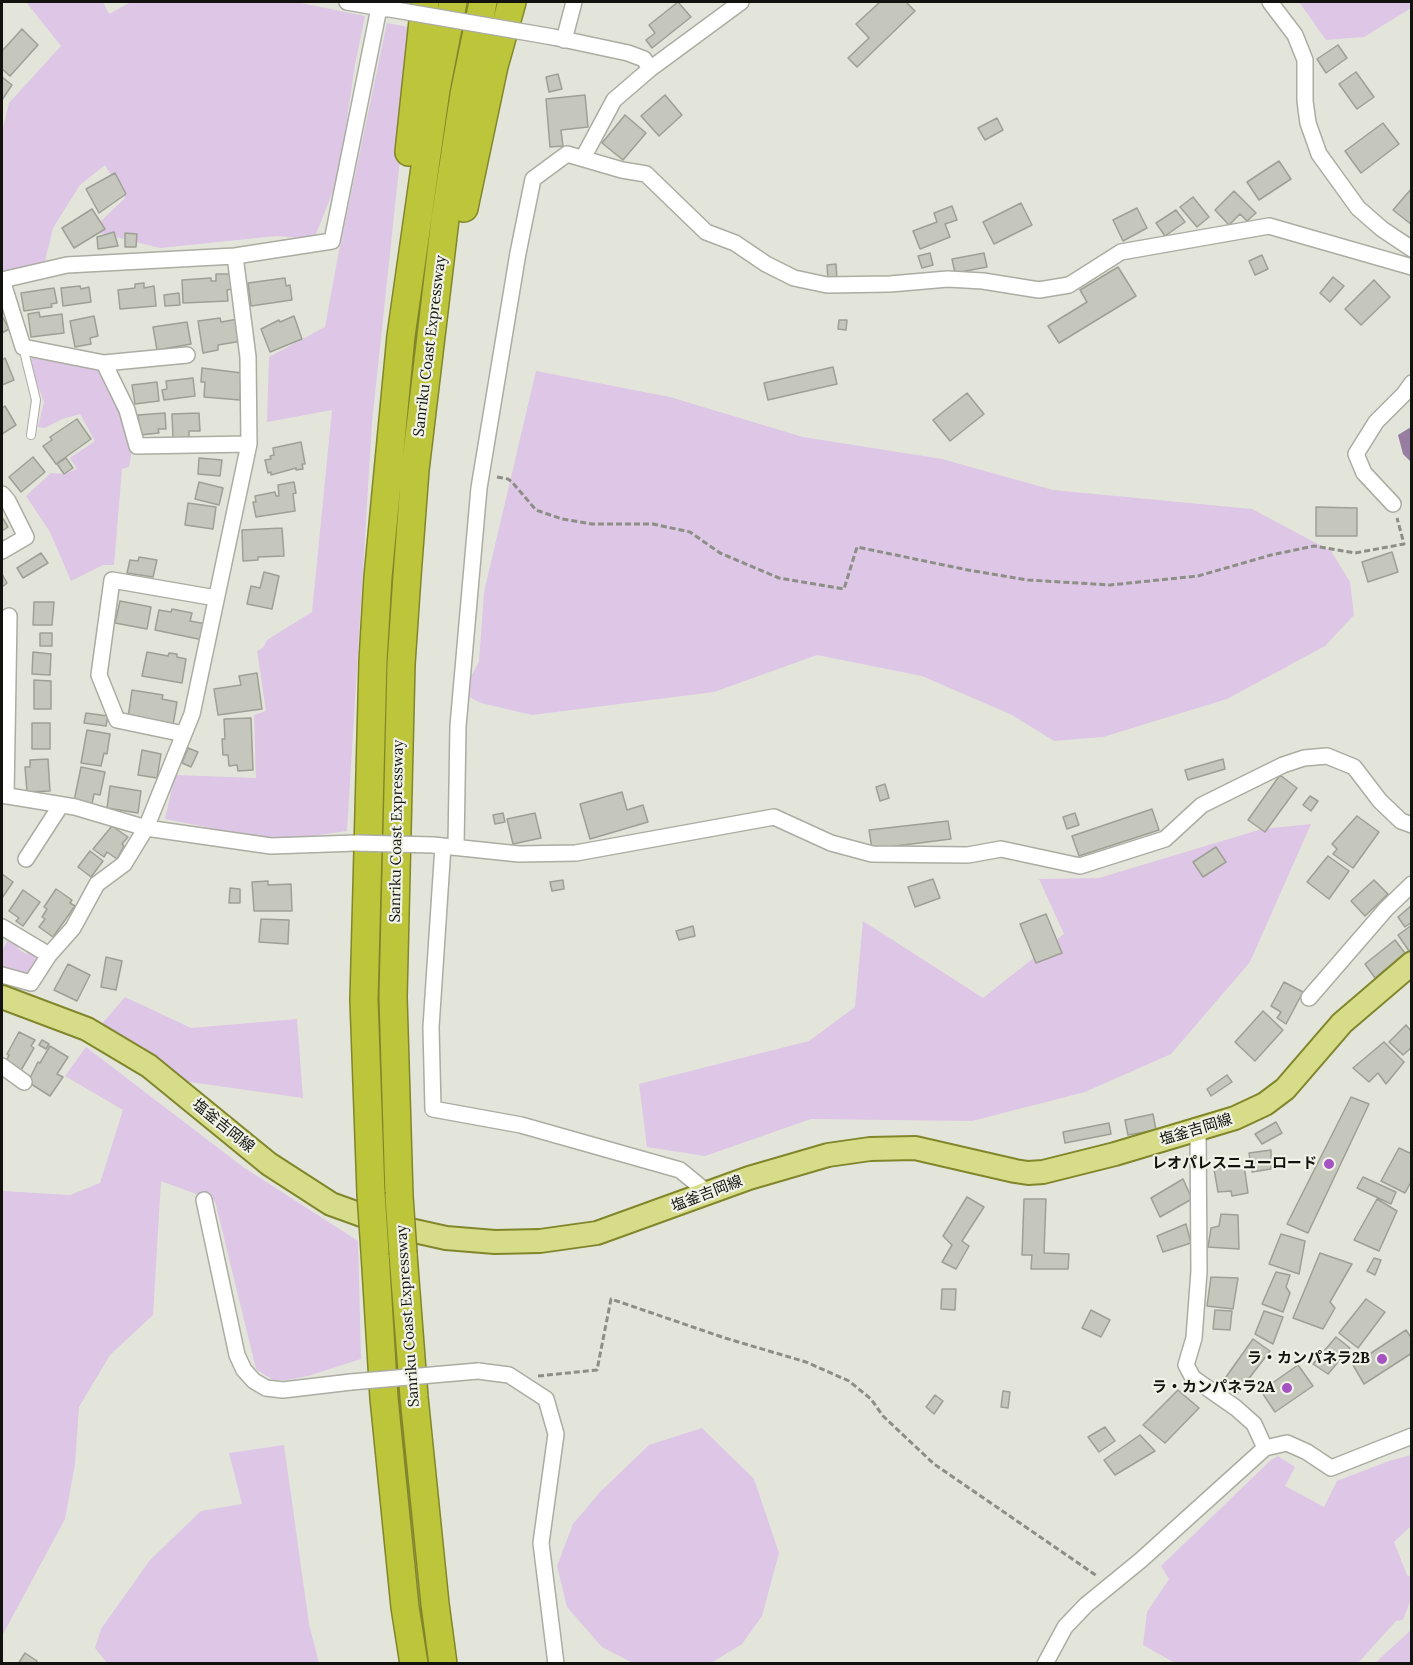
<!DOCTYPE html>
<html>
<head>
<meta charset="utf-8">
<style>
  body { margin:0 }
  #map { position:relative; width:1413px; height:1665px; overflow:hidden; background:#e3e5da; font-family:Lora,serif }
  canvas { display:block }
  .frame { position:absolute; inset:0; border:3px solid #12120e; pointer-events:none }
</style>
</head>
<body>
<div id="map">
<canvas width="1413" height="1665"></canvas>
<div class="frame"></div>
</div>
<script>
const g = document.querySelector('canvas').getContext('2d');
g.lineJoin = 'round';
function paint(path, color) {
  g.fillStyle = color;
  g.fill(path, 'evenodd');
}
function shape(rows) {
  const path = new Path2D();
  for (const r of rows) {
    path.moveTo(r[0], r[1]);
    for (let i = 2; i < r.length; i += 2) path.lineTo(r[i], r[i + 1]);
  }
  return path;
}
function trace(path, color, width, dash) {
  g.strokeStyle = color;
  g.lineWidth = width;
  g.lineCap = dash ? 'butt' : 'round';
  g.setLineDash(dash || []);
  g.stroke(path);
}
function label(font, color, halo, rows, align = 'center') {
  g.font = font + ' Lora,"Noto Sans JP",serif';
  g.lineWidth = 4.5;
  g.setLineDash([]);
  g.textBaseline = 'middle';
  g.strokeStyle = halo;
  g.fillStyle = color;
  for (const [text, x, y, turn = 0] of rows) {
    g.save();
    g.translate(x, y);
    g.rotate((+turn || 0) * Math.PI / 180);
    g.textAlign = isNaN(turn) ? turn : align;
    if (halo) g.strokeText(text, 0, 0);
    g.fillText(text, 0, 0);
    g.restore();
  }
}
paint(shape([
  [26,2,103,2,109,14,131,2,296,2,365,16,355,65,338,179,314,239,276,236,160,248,100,233,98,224,125,198,105,165,80,185,53,228,45,261,2,273,2,132,9,103,61,46],
  [1299,2,1411,2,1411,8,1364,37,1326,40],
  [387,23,414,28,372,422,347,831,277,841,165,819,175,775,256,778,254,715,266,711,257,651,263,648,267,640,312,612,332,410,267,422,269,357,325,327,337,261],
  [33,357,99,368,119,407,132,450,129,467,122,469,114,565,103,565,71,581,50,532,26,496,51,473,64,474,77,469,70,458,95,441,80,414,62,419,45,428,38,427,44,402,29,362],
  [536,371,670,397,803,437,942,459,1053,490,1252,509,1331,551,1350,582,1354,615,1325,646,1227,699,1103,737,1054,741,1012,715,922,676,817,655,714,692,532,715,481,703,462,693,479,662,484,592],
  [1311,824,1250,962,1171,1054,1085,1092,972,1121,811,1119,705,1156,647,1147,639,1084,809,1041,855,1007,863,921,983,998,1064,934,1039,879,1099,878,1262,829],
  [9,938,20,944,18,949,26,954,29,949,33,952,37,961,33,971,24,974,2,967,2,951],
  [125,997,191,1028,297,1019,303,1098,183,1081,157,1058,100,1026],
  [86,1047,243,1167,358,1241,361,1359,308,1376,287,1380,273,1380,256,1369,215,1201,161,1181,153,1315,110,1355,79,1407,75,1464,65,1519,2,1636,2,1191,70,1195,100,1183,123,1110,65,1076],
  [702,1428,754,1479,779,1553,762,1616,742,1644,711,1663,633,1663,602,1647,567,1607,557,1566,573,1524,600,1492,649,1445],
  [284,1445,309,1624,319,1663,107,1663,95,1648,101,1629,150,1560,201,1511,242,1504,229,1453],
  [1411,1455,1411,1526,1394,1542,1407,1575,1411,1577,1411,1599,1403,1620,1396,1621,1358,1663,1175,1663,1143,1645,1147,1612,1169,1579,1161,1566,1271,1460,1278,1456,1295,1467,1285,1486,1324,1507,1337,1481,1389,1461],
  [1411,1630,1411,1663,1375,1663]
]), '#ddc6e6');
paint(shape([
  [1411,427,1411,462,1403,454,1398,435]
]), '#987da2');
const building = shape([
  [678,2,691,17,652,48,646,40,655,33,649,25,678,2],
  [880,2,906,2,915,11,857,67,848,58,869,38,856,24,880,2],
  [22,29,38,45,10,76,2,69,2,51,22,29],
  [1338,45,1347,58,1326,73,1317,59,1338,45],
  [1356,72,1374,97,1357,109,1339,84,1356,72],
  [558,74,562,89,549,92,546,77,558,74],
  [2,77,12,85,2,100,2,77],
  [585,95,588,127,561,130,563,146,550,147,546,99,585,95],
  [665,95,682,115,659,136,641,116,665,95],
  [625,115,646,133,623,160,602,143,625,115],
  [997,118,1003,130,985,140,978,128,997,118],
  [1383,123,1399,144,1361,173,1345,151,1383,123],
  [1279,161,1291,179,1259,200,1247,182,1279,161],
  [115,173,126,194,99,213,86,189,115,173],
  [1412,188,1412,225,1393,210,1412,188],
  [1234,191,1256,213,1247,221,1240,214,1229,225,1215,210,1234,191],
  [1193,197,1209,217,1197,227,1180,207,1193,197],
  [1021,203,1032,225,994,244,983,222,1021,203],
  [952,206,957,220,945,224,950,237,920,249,913,231,937,222,934,213,952,206],
  [1137,208,1147,228,1123,241,1113,220,1137,208],
  [92,209,105,229,74,248,62,228,92,209],
  [1176,210,1185,222,1165,236,1156,223,1176,210],
  [114,232,118,246,98,249,97,237,114,232],
  [125,233,137,234,136,247,125,247,125,233],
  [930,253,933,265,922,268,918,256,930,253],
  [984,253,987,267,955,273,952,259,984,253],
  [1262,255,1268,269,1255,275,1249,261,1262,255],
  [836,264,837,279,828,280,827,265,836,264],
  [1118,267,1136,296,1059,343,1048,326,1087,302,1080,290,1118,267],
  [216,274,232,274,232,289,227,290,228,301,183,303,182,280,211,278,211,281,216,281,216,274],
  [1333,277,1344,286,1330,302,1320,293,1333,277],
  [285,278,286,286,290,285,292,300,251,306,248,283,285,278],
  [1374,280,1390,297,1361,325,1345,309,1374,280],
  [144,283,144,288,154,286,156,306,120,309,118,290,135,288,135,284,144,283],
  [80,286,81,289,89,287,91,302,63,306,61,288,80,286],
  [54,288,57,303,51,304,52,307,24,311,21,293,54,288],
  [179,293,180,305,165,306,164,295,179,293],
  [39,312,40,317,62,314,64,333,31,337,28,314,39,312],
  [2,316,9,329,2,333,2,316],
  [94,316,98,336,90,338,91,344,75,347,70,321,94,316],
  [294,316,302,339,270,352,261,329,279,320,280,322,294,316],
  [220,318,221,322,238,319,242,341,218,345,218,350,203,353,198,321,220,318],
  [839,320,847,320,846,330,838,329,839,320],
  [187,322,191,344,157,350,153,327,187,322],
  [5,358,14,380,2,385,2,360,5,358],
  [833,367,837,384,768,400,764,383,833,367],
  [202,368,242,373,240,400,204,397,205,382,201,382,202,368],
  [193,378,195,396,164,400,162,390,167,389,166,381,193,378],
  [157,382,159,401,135,404,132,385,157,382],
  [967,393,984,414,950,441,933,420,967,393],
  [5,406,16,425,2,434,2,408,5,406],
  [165,413,166,429,158,429,159,433,140,435,138,415,165,413],
  [199,413,200,431,189,431,189,438,173,438,172,414,199,413],
  [77,419,91,439,56,464,43,446,52,440,50,437,77,419],
  [301,442,305,464,302,464,303,469,296,470,296,468,271,475,271,472,268,473,265,460,271,459,270,456,274,455,273,448,301,442],
  [33,457,45,472,21,492,9,477,33,457],
  [66,458,73,468,64,474,57,464,66,458],
  [199,458,222,460,220,476,198,474,199,458],
  [199,482,223,488,219,505,195,499,199,482],
  [294,482,296,493,293,494,295,511,256,517,253,502,256,502,255,496,275,492,276,496,279,496,278,485,294,482],
  [188,503,216,507,213,529,185,525,188,503],
  [1316,507,1357,508,1357,536,1316,536,1316,507],
  [2,517,8,527,2,531,2,517],
  [282,528,284,556,258,557,258,560,243,561,242,530,282,528],
  [1392,552,1398,572,1368,582,1362,562,1392,552],
  [41,553,48,563,23,578,17,568,41,553],
  [139,557,157,560,153,577,127,573,130,560,138,561,139,557],
  [264,572,279,576,272,609,247,604,251,586,260,588,264,572],
  [2,574,7,583,2,587,2,574],
  [120,601,151,607,147,629,115,623,120,601],
  [34,602,54,602,52,625,33,625,34,602],
  [172,609,192,613,190,621,206,624,203,640,155,630,159,610,171,612,172,609],
  [40,633,52,633,52,646,40,646,40,633],
  [33,652,51,654,50,675,32,674,33,652],
  [147,652,168,656,169,653,177,654,177,657,186,659,182,683,142,676,147,652],
  [257,673,262,709,218,715,214,689,241,685,239,676,257,673],
  [34,680,51,681,51,709,34,709,34,680],
  [132,690,163,695,162,699,177,702,173,725,128,718,132,690],
  [86,713,108,716,106,726,84,723,86,713],
  [251,718,253,770,238,771,237,765,229,766,228,755,223,755,222,739,225,739,224,719,251,718],
  [32,723,50,723,50,749,32,749,32,723],
  [87,730,110,734,107,754,104,753,101,766,81,763,87,730],
  [188,748,198,752,191,767,182,763,188,748],
  [142,750,161,754,157,778,138,775,142,750],
  [48,759,50,791,27,792,25,767,30,767,30,760,48,759],
  [1223,759,1225,769,1188,780,1185,770,1223,759],
  [81,767,105,772,100,795,94,794,92,804,74,801,81,767],
  [1280,775,1297,788,1265,832,1248,820,1280,775],
  [885,784,889,798,880,801,876,787,885,784],
  [110,786,141,791,138,813,107,808,110,786],
  [622,792,627,810,643,805,648,822,590,839,580,804,622,792],
  [1310,796,1318,801,1311,811,1303,805,1310,796],
  [1152,809,1159,830,1079,856,1072,836,1152,809],
  [503,813,505,822,495,824,493,815,503,813],
  [535,813,541,838,513,844,507,819,535,813],
  [1075,813,1079,825,1067,829,1063,817,1075,813],
  [1357,816,1379,832,1353,868,1333,854,1337,849,1332,844,1357,816],
  [948,821,951,839,872,849,869,830,948,821],
  [112,826,128,837,122,844,124,846,117,859,107,852,104,857,93,849,112,826],
  [1216,847,1226,862,1203,877,1193,862,1216,847],
  [90,851,103,861,91,877,78,867,90,851],
  [1328,856,1349,871,1329,899,1307,882,1328,856],
  [2,874,13,882,2,898,2,874],
  [933,879,940,898,915,907,908,887,933,879],
  [563,880,564,889,552,891,550,882,563,880],
  [1374,880,1388,894,1365,916,1351,901,1374,880],
  [268,881,268,885,291,884,292,911,254,911,252,882,268,881],
  [230,888,240,889,240,903,229,903,230,888],
  [56,889,72,900,70,903,75,906,53,937,39,927,45,919,42,917,47,909,44,907,56,889],
  [23,890,40,902,23,926,16,921,19,918,9,911,23,890],
  [1412,905,1412,922,1405,927,1398,917,1412,905],
  [1046,914,1062,953,1036,963,1020,924,1046,914],
  [261,919,289,920,288,944,259,942,261,919],
  [1412,925,1412,949,1409,951,1398,935,1412,925],
  [693,926,695,936,679,940,676,931,693,926],
  [1395,940,1405,953,1375,978,1365,964,1395,940],
  [106,957,122,961,116,990,101,987,106,957],
  [68,964,90,975,77,1001,54,990,68,964],
  [1284,982,1303,992,1286,1024,1277,1018,1281,1012,1271,1006,1284,982],
  [1263,1011,1283,1030,1255,1061,1235,1042,1263,1011],
  [1406,1025,1412,1032,1412,1047,1403,1055,1389,1042,1406,1025],
  [19,1032,35,1040,31,1046,34,1048,20,1072,5,1064,9,1055,7,1054,19,1032],
  [42,1040,49,1044,46,1049,39,1045,42,1040],
  [1384,1042,1404,1062,1386,1084,1378,1073,1369,1082,1353,1068,1384,1042],
  [50,1046,68,1057,57,1074,63,1077,50,1096,28,1082,38,1062,40,1063,50,1046],
  [1227,1075,1232,1082,1211,1096,1207,1089,1227,1075],
  [1351,1097,1369,1104,1308,1233,1287,1224,1351,1097],
  [1153,1114,1156,1130,1128,1135,1125,1120,1153,1114],
  [1276,1122,1282,1133,1262,1144,1255,1134,1276,1122],
  [1109,1123,1111,1134,1065,1143,1063,1132,1109,1123],
  [1399,1148,1412,1154,1412,1180,1405,1193,1381,1181,1399,1148],
  [1271,1150,1271,1169,1252,1172,1249,1153,1271,1150],
  [1244,1165,1248,1193,1232,1196,1231,1191,1218,1192,1214,1169,1244,1165],
  [1363,1177,1396,1192,1391,1204,1357,1188,1363,1177],
  [1183,1179,1192,1199,1160,1217,1151,1198,1183,1179],
  [967,1197,984,1207,962,1241,969,1246,956,1269,942,1262,952,1245,943,1236,967,1197],
  [1024,1199,1046,1199,1044,1253,1069,1254,1068,1269,1031,1269,1032,1255,1022,1255,1024,1199],
  [1377,1199,1397,1211,1379,1251,1354,1240,1377,1199],
  [1221,1214,1238,1215,1239,1249,1208,1247,1211,1228,1219,1226,1221,1214],
  [1186,1224,1191,1243,1163,1252,1157,1236,1186,1224],
  [1281,1234,1305,1241,1299,1274,1269,1264,1281,1234],
  [1320,1253,1352,1264,1330,1302,1335,1308,1323,1329,1293,1318,1320,1253],
  [1374,1258,1381,1260,1375,1275,1367,1271,1374,1258],
  [1276,1272,1290,1275,1286,1287,1290,1293,1283,1312,1262,1304,1276,1272],
  [1211,1277,1238,1278,1233,1309,1207,1306,1211,1277],
  [942,1289,956,1289,955,1310,941,1309,942,1289],
  [1366,1299,1385,1312,1358,1348,1339,1333,1366,1299],
  [1091,1310,1110,1320,1101,1337,1082,1328,1091,1310],
  [1215,1310,1232,1311,1230,1330,1213,1329,1215,1310],
  [1264,1311,1283,1317,1273,1344,1255,1334,1264,1311],
  [1406,1330,1412,1339,1412,1353,1364,1384,1353,1365,1406,1330],
  [1336,1337,1350,1348,1328,1374,1313,1364,1336,1337],
  [1253,1339,1270,1351,1237,1394,1221,1384,1253,1339],
  [1298,1365,1313,1386,1275,1412,1261,1391,1298,1365],
  [1178,1390,1199,1408,1165,1443,1143,1425,1178,1390],
  [1003,1391,1010,1392,1008,1408,1001,1407,1003,1391],
  [935,1395,943,1401,934,1414,926,1407,935,1395],
  [1105,1427,1115,1441,1099,1452,1088,1437,1105,1427],
  [1140,1435,1155,1451,1115,1475,1104,1460,1140,1435],
  [25,1653,37,1661,36,1664,18,1664,25,1653]
]);
paint(building, '#c5c6bc');
trace(building, '#9ea095', 1.5);
const service = shape([
  [23,347,36,400,31,435]
]);
const minor = shape([
  [347,2,387,9],
  [1270,2,1295,35,1305,60,1305,101,1308,123,1319,154,1358,208,1382,229,1412,249],
  [553,37,628,53,644,59,650,69,741,2],
  [564,40,574,2],
  [583,158,614,100,650,69],
  [187,355,104,363,23,347,2,280,67,265,235,256,332,241,379,8],
  [104,363,127,410,137,446,249,444],
  [2,494,8,501,26,537,2,551],
  [1393,504,1364,473,1356,454,1376,422,1404,394,1412,383],
  [184,734,117,720,99,675,112,580,216,598],
  [2,795,75,807,146,828,271,846,356,843],
  [6,796,9,616],
  [433,845,519,854,576,853,774,817,831,843,872,854,968,855,1001,849,1080,866,1165,839,1202,805,1283,765,1304,758,1327,756,1354,767,1380,801,1401,821,1412,825],
  [443,846,431,1027,433,1109,521,1125,680,1170,708,1193],
  [456,846,458,726,479,488,518,253,533,179,567,154,622,170,646,174,706,232,735,243,766,264,794,278,827,285,890,284,948,279,983,281,1039,290,1069,285,1121,252,1269,226,1412,267],
  [26,859,61,805],
  [2,927,49,955,73,928,97,884,124,864,146,828,192,714,249,444,248,357,235,256],
  [2,975,31,983,49,955],
  [1309,998,1386,909,1412,884],
  [2,1066,24,1082],
  [1198,1129,1199,1271,1194,1338,1186,1365,1193,1378,1236,1408,1254,1424,1265,1448],
  [204,1200,237,1355,244,1370,254,1381,266,1388,283,1390,351,1382],
  [478,1371,509,1375,546,1399,556,1434,541,1543,556,1664],
  [1045,1664,1065,1627,1086,1605,1141,1560,1265,1448,1287,1443,1307,1452,1331,1468,1412,1436]
]);
const primary = shape([
  [2,997,87,1029,149,1066,269,1164,331,1204,392,1226,446,1238,495,1242,540,1241,597,1233,749,1178,828,1155,870,1149,915,1148,1015,1171,1028,1173,1043,1172,1115,1154,1235,1118,1265,1104,1285,1089,1342,1023,1412,963]
]);
const motorway = shape([
  [409,152,425,2],
  [464,208,494,66,512,2],
  [371,1193,364,1000,373,661,378,577,401,336,436,90,453,2],
  [399,1196,393,997,401,664,407,576,415,470,445,219,464,94,483,2],
  [375,1252,384,1398,405,1607,414,1664],
  [403,1254,414,1397,435,1604,443,1664]
]);
trace(service, '#abaca2', 10);
trace(minor, '#abaca2', 18);
trace(primary, '#81862b', 26);
trace(motorway, '#81862b', 30);
trace(shape([
  [497,477,508,479,512,482,536,510,562,519,592,524,653,524,690,532,720,553,779,578,844,589,857,547,968,570,1028,580,1110,585,1198,576,1271,555,1314,546,1355,553,1404,544,1397,518],
  [538,1376,597,1370,611,1299,725,1338,806,1362,849,1381,871,1399,883,1416,934,1464,1097,1576]
]), '#8d8e86', 3, [6, 3]);
trace(service, '#fff', 8);
trace(minor, '#fff', 15);
trace(primary, '#d7dc89', 22);
trace(motorway, '#bdc53a', 27);
const minorBridge = shape([
  [390,9,553,37],
  [356,843,433,845],
  [351,1382,478,1371]
]);
const motorwayBridge = shape([
  [371,1193,375,1252],
  [399,1196,403,1254]
]);
trace(minorBridge, '#abaca2', 18, []);
trace(motorwayBridge, '#81862b', 30, []);
trace(minorBridge, '#fff', 15);
trace(motorwayBridge, '#bdc53a', 27);
for (const [x, y, r, color] of [
  [1329,1164,6,"#a653c2"],
  [1382,1359,6,"#a653c2"],
  [1287,1388,6,"#a653c2"]
]) {
  const dot = new Path2D();
  dot.arc(x, y, r, 0, 2 * Math.PI);
  g.fillStyle = color;
  g.fill(dot);
  trace(dot, '#f1f2e7', 2);
}
label('15px', '#12120e', '#f1f2e7', [
  ["Sanriku Coast Expressway",430,346,-83],
  ["Sanriku Coast Expressway",397,831,-89],
  ["塩釜吉岡線",223,1126,39],
  ["塩釜吉岡線",1196,1130,-17],
  ["塩釜吉岡線",707,1194,-21],
  ["Sanriku Coast Expressway",408,1316,-94]
]);
label('bold 15px', '#12120e', '#f1f2e7', [
  ["レオパレスニューロード",1317,1164],
  ["ラ・カンパネラ2B",1370,1359],
  ["ラ・カンパネラ2A",1275,1388]
], 'right');
</script>
</body>
</html>
